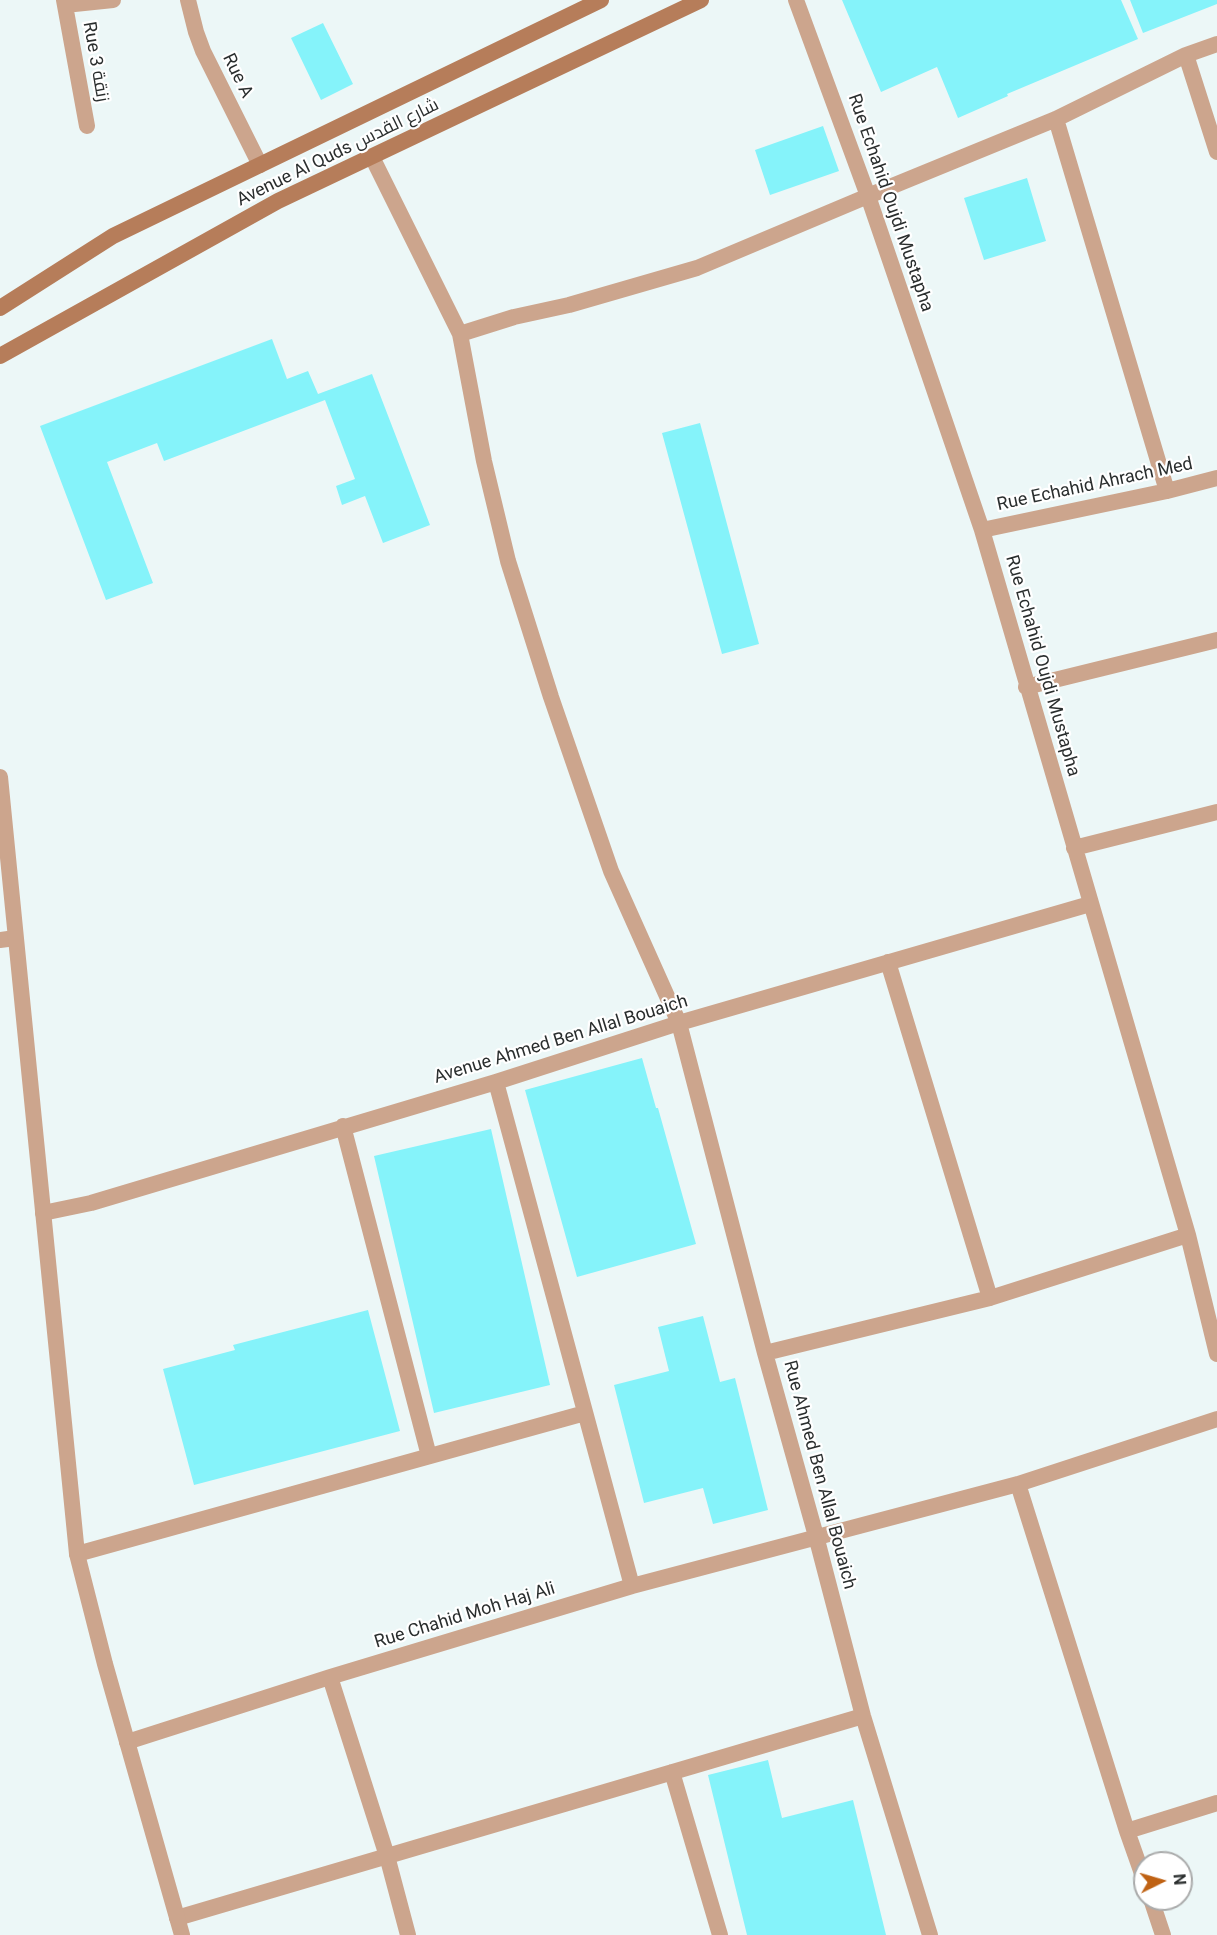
<!DOCTYPE html>
<html>
<head>
<meta charset="utf-8">
<style>
  body { margin:0 }
  #map { position:relative; width:1217px; height:1935px; overflow:hidden; background:#ecf7f7; font-family:Roboto,sans-serif }
  canvas { display:block }
  .north { position:absolute; left:1133px; top:1851px; width:60px; height:60px; box-sizing:border-box; background:#fff; border:2px solid #aaabab; border-radius:50%; rotate:85deg; font-size:16px; font-weight:700; line-height:24px; text-align:center; color:#2a2e2e }
  .north::after { content:''; display:block; margin:auto; width:21px; height:27px; background:#bf6214; clip-path:polygon(50% 0,100% 100%,50% 72%,0 100%) }
</style>
</head>
<body>
<div id="map">
<canvas width="1217" height="1935"></canvas>
<div class="north">N</div>
</div>
<script>
const g = document.querySelector('canvas').getContext('2d');
g.lineJoin = 'round';
function paint(path, color) {
  g.fillStyle = color;
  g.fill(path, 'evenodd');
}
function shape(rows) {
  const path = new Path2D();
  for (const r of rows) {
    path.moveTo(r[0], r[1]);
    for (let i = 2; i < r.length; i += 2) path.lineTo(r[i], r[i + 1]);
  }
  return path;
}
function trace(path, color, width, dash) {
  g.strokeStyle = color;
  g.lineWidth = width;
  g.lineCap = dash ? 'butt' : 'round';
  g.setLineDash(dash || []);
  g.stroke(path);
}
function label(font, color, halo, rows, align = 'center') {
  g.font = font + ' Roboto,Cairo,sans-serif';
  g.lineWidth = 4.5;
  g.setLineDash([]);
  g.textBaseline = 'middle';
  g.strokeStyle = halo;
  g.fillStyle = color;
  for (const [text, x, y, turn = 0] of rows) {
    g.save();
    g.translate(x, y);
    g.rotate((+turn || 0) * Math.PI / 180);
    g.textAlign = isNaN(turn) ? turn : align;
    if (halo) g.strokeText(text, 0, 0);
    g.fillText(text, 0, 0);
    g.restore();
  }
}
paint(shape([
  [842,0,1121,0,1138,39,1007,94,1008,96,958,118,937,67,881,92],
  [1130,0,1217,0,1217,4,1143,33],
  [323,23,353,84,321,100,291,38],
  [823,126,839,171,770,195,755,150],
  [1027,178,1046,241,984,260,964,198],
  [272,339,287,379,308,371,318,394,372,374,430,525,383,543,365,496,342,505,336,486,355,479,325,400,164,461,157,443,107,462,153,583,106,600,40,426],
  [700,423,759,644,722,654,662,433],
  [642,1058,656,1108,658,1108,696,1244,577,1277,525,1090],
  [491,1129,550,1385,434,1413,374,1156],
  [368,1310,400,1431,194,1485,163,1369,235,1350,233,1345],
  [703,1316,720,1382,735,1378,768,1510,713,1524,703,1488,644,1503,614,1385,669,1371,658,1327],
  [768,1760,782,1818,853,1800,886,1935,747,1935,708,1775]
]), '#85f3fa');
trace(shape([
  [372,157,460,334],
  [0,940,15,938],
  [679,1023,611,871,551,697,508,561,484,461,460,334,514,317,569,305,697,268,868,196]
]), '#cca58d', 16);
trace(shape([
  [64,0,87,126],
  [188,0,196,32,203,51,260,165],
  [796,0,868,196,982,530,1188,1235,1217,1354],
  [65,5,113,0],
  [1186,55,1217,152],
  [1056,119,1167,491],
  [868,196,1056,119,1186,55,1217,44],
  [982,530,1167,491,1217,478],
  [1026,687,1217,640],
  [1074,848,1217,812],
  [888,962,990,1298],
  [679,1023,765,1353,816,1536,863,1716,930,1935],
  [496,1082,632,1586],
  [343,1126,429,1456],
  [43,1213,91,1203,496,1082,679,1023,1090,904],
  [765,1353,990,1298,1188,1235],
  [1018,1484,1127,1831,1145,1882],
  [77,1554,585,1413],
  [330,1677,387,1856,408,1935],
  [127,1742,330,1677,632,1586,1018,1484,1217,1419],
  [672,1772,720,1935],
  [1127,1831,1217,1803],
  [1151,1899,1163,1935],
  [177,1918,863,1716]
]), '#cca58d', 16);
trace(shape([
  [0,777,77,1554,105,1664,182,1935]
]), '#cca58d', 16);
trace(shape([
  [0,308,113,236,601,0],
  [0,356,278,201,701,0]
]), '#b67d5a', 16);
label('18px', '#2a2e2e', '#fff', [
  ["Rue 3 زنقة",95,62,80],
  ["Rue A",237,76,64],
  ["Avenue Al Quds شارع القدس",338,153,-26],
  ["Rue Echahid Oujdi Mustapha",890,203,71],
  ["Rue Echahid Ahrach Med",1095,485,-12],
  ["Rue Echahid Oujdi Mustapha",1042,666,74],
  ["Avenue Ahmed Ben Allal Bouaich",561,1040,-17],
  ["Rue Ahmed Ben Allal Bouaich",819,1475,75],
  ["Rue Chahid Moh Haj Ali",465,1616,-17]
]);
</script>
</body>
</html>
